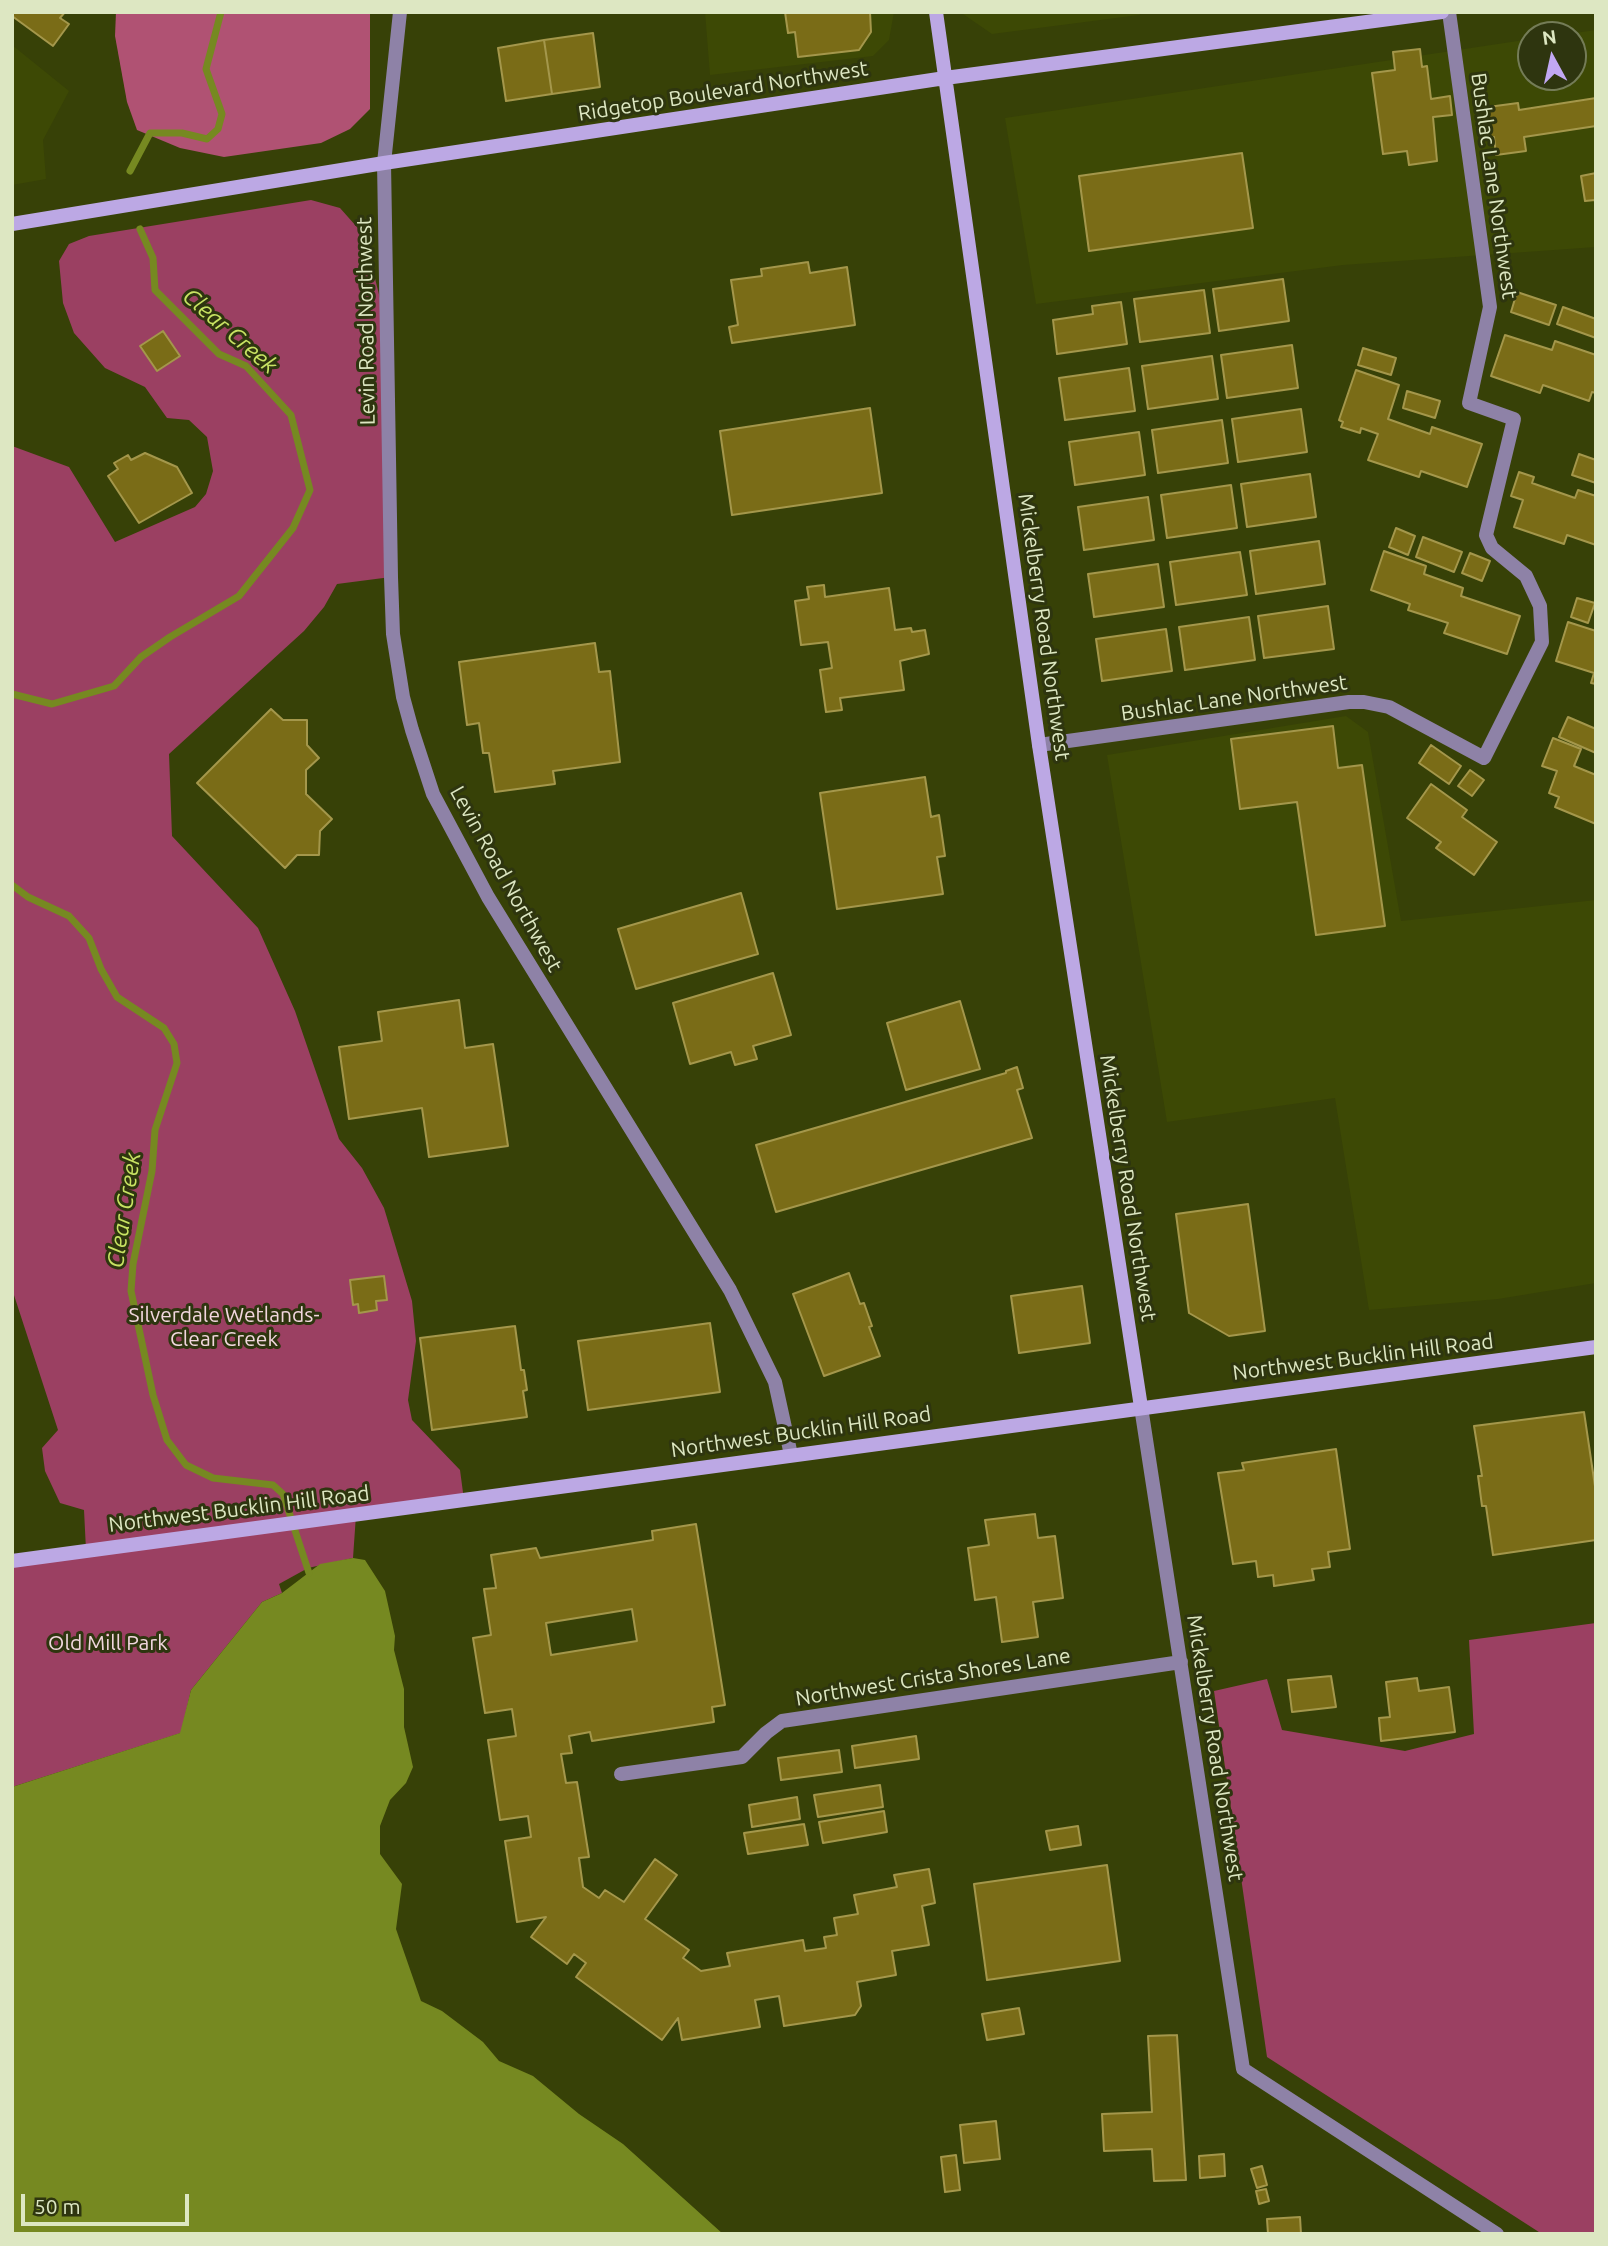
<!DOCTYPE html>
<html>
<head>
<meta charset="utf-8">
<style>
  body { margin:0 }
  #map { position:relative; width:1608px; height:2246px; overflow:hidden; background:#374107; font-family:Ubuntu,sans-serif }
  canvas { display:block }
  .frame { position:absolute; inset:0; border:14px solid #dde7c2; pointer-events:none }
  .north { position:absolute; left:1517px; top:21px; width:70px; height:70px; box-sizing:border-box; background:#2e350f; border:2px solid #747c57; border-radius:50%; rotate:352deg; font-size:19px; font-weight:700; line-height:28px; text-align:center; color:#dde7c2 }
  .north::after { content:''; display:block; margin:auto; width:24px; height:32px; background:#c1a8f3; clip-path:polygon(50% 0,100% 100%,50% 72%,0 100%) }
  .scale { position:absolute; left:21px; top:2194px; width:168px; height:32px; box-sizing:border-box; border:4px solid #dde7c2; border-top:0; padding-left:9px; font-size:21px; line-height:24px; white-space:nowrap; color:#dde7c2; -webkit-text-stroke:5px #2e350f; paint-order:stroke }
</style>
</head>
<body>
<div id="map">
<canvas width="1608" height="2246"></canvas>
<div class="frame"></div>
<div class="north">N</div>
<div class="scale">50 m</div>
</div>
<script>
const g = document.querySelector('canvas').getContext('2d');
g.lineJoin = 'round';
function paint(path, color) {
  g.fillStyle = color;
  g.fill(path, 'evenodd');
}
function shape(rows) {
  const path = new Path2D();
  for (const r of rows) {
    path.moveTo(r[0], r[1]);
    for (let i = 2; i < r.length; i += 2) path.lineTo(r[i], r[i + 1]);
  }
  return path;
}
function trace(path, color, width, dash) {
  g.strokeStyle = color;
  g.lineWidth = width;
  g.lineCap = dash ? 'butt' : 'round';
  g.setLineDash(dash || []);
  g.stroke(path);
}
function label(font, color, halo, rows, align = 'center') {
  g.font = font + ' Ubuntu,sans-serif';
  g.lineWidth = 6;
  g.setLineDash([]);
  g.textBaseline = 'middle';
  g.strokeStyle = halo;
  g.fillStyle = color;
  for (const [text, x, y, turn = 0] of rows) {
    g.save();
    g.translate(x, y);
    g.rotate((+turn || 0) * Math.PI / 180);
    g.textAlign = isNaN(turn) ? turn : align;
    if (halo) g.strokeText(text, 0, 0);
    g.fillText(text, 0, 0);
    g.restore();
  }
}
paint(shape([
  [705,12,894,12,889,40,873,56,710,75],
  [960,12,1143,12,1139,15,992,34],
  [1596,30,1596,247,1343,265,1036,304,1005,118,1531,39,1531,77,1573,77,1573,35,1560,35],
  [12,45,69,91,43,140,46,179,12,185],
  [1346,716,1368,732,1401,921,1596,900,1596,1283,1498,1299,1369,1310,1335,1098,1167,1122,1107,755]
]), '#3d4905');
paint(shape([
  [311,200,340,208,364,235,387,326,391,577,337,584,324,607,304,631,169,754,172,836,258,928,295,1011,339,1139,362,1168,384,1208,412,1301,416,1341,408,1400,412,1420,460,1470,464,1500,356,1515,353,1558,308,1568,279,1584,282,1593,262,1602,191,1690,181,1733,12,1787,12,1561,86,1550,84,1510,60,1503,45,1471,42,1448,58,1430,12,1289,12,446,69,467,115,542,195,507,206,494,213,471,207,437,189,420,167,418,145,387,105,368,74,333,63,303,59,261,69,244,89,236],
  [1596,1623,1596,2234,1542,2234,1267,2057,1214,1691,1267,1679,1282,1730,1405,1751,1474,1734,1469,1640]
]), '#9b4062');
paint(shape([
  [116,12,370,12,370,109,350,129,321,143,224,157,180,148,137,130,127,102,115,36]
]), '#b05273');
paint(shape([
  [353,1558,365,1560,385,1591,395,1636,394,1650,404,1689,404,1727,413,1767,406,1783,390,1800,380,1826,380,1854,402,1884,396,1929,421,2001,442,2011,483,2042,499,2061,533,2076,579,2114,623,2144,723,2234,12,2234,12,1787,180,1733,191,1690,262,1602,282,1593,320,1564]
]), '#768921');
trace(shape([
  [130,171,150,133,182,133,207,139,218,129,222,114,206,69,221,12],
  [12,694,52,704,114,686,141,657,170,637,239,596,293,528,310,490,291,415,246,366,219,354,155,290,153,258,140,229],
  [12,885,28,897,69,916,89,938,101,969,117,997,164,1028,174,1044,177,1063,155,1130,152,1171,133,1264,131,1291,153,1395,167,1440,186,1465,213,1478,273,1485,283,1494,309,1573]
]), '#768921', 7);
const building = shape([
  [12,12,65,12,60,18,69,24,53,46,12,16,12,12],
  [785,12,870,12,871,32,859,50,798,57,795,32,788,33,785,12],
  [593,33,600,87,552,94,544,40,593,33],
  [544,40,552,94,506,101,498,48,544,40],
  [1420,49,1422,67,1427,66,1431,99,1450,96,1452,115,1433,117,1437,161,1409,165,1407,151,1383,154,1372,73,1395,70,1393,52,1420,49],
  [1596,98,1596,126,1524,137,1526,151,1496,155,1494,137,1481,138,1478,120,1482,114,1489,113,1488,107,1518,103,1519,110,1596,98],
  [1242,153,1253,228,1089,251,1079,176,1242,153],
  [1596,173,1596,204,1595,200,1585,201,1581,176,1596,173],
  [808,262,810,273,847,267,855,325,732,343,729,327,738,325,731,280,762,276,761,269,808,262],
  [1283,279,1289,321,1219,331,1213,289,1283,279],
  [1204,290,1210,333,1140,342,1134,299,1204,290],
  [1517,292,1556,305,1549,325,1511,312,1517,292],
  [1121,302,1127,344,1057,354,1053,320,1093,314,1092,306,1121,302],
  [1563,307,1596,319,1596,338,1557,324,1563,307],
  [163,331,180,356,157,371,140,346,163,331],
  [1505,335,1552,350,1555,341,1596,355,1596,393,1592,392,1589,401,1543,385,1540,393,1491,376,1505,335],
  [1292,345,1298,388,1227,398,1221,355,1292,345],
  [1363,348,1396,358,1391,375,1358,365,1363,348],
  [1212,356,1218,399,1148,409,1142,366,1212,356],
  [1129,368,1135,411,1065,420,1059,378,1129,368],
  [1356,370,1399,385,1388,419,1430,434,1432,427,1482,444,1467,487,1421,471,1419,477,1368,460,1378,434,1361,428,1360,433,1341,427,1343,422,1339,420,1356,370],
  [1407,391,1440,401,1435,418,1403,408,1407,391],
  [870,408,882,493,732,515,720,431,870,408],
  [1301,409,1307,452,1238,462,1232,419,1301,409],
  [1222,420,1228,463,1158,473,1152,430,1222,420],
  [1139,432,1145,475,1075,485,1069,442,1139,432],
  [145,453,177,467,192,493,139,523,108,476,118,469,114,463,128,455,131,460,145,453],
  [1579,454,1596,460,1596,483,1572,475,1579,454],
  [1519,472,1534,477,1532,483,1575,498,1578,490,1596,496,1596,545,1567,535,1564,544,1514,527,1523,500,1511,496,1519,472],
  [1310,474,1316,517,1247,527,1241,484,1310,474],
  [1231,485,1237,528,1167,538,1161,495,1231,485],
  [1148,497,1154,540,1084,550,1078,507,1148,497],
  [1396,528,1415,536,1408,555,1389,547,1396,528],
  [1423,537,1462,552,1454,572,1416,557,1423,537],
  [1319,541,1325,584,1256,594,1250,551,1319,541],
  [1384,551,1426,566,1424,574,1463,588,1461,596,1520,616,1507,654,1444,633,1448,623,1408,610,1410,604,1371,590,1384,551],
  [1240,552,1247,595,1176,605,1170,562,1240,552],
  [1470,553,1490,561,1482,581,1462,573,1470,553],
  [1158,564,1164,607,1094,617,1088,574,1158,564],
  [824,585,825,597,889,588,895,630,911,628,912,632,925,630,929,654,900,661,904,690,840,698,842,710,826,712,820,670,832,668,828,642,801,645,795,601,809,599,807,587,824,585],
  [1577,598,1595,603,1588,623,1571,617,1577,598],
  [1328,606,1334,649,1264,658,1258,616,1328,606],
  [1249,617,1255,660,1185,670,1179,627,1249,617],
  [1568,622,1596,631,1596,684,1591,683,1594,673,1556,661,1568,622],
  [1166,629,1172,671,1102,681,1096,639,1166,629],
  [595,643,599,672,610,671,620,762,553,771,555,784,495,792,489,753,483,753,479,723,467,725,459,662,595,643],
  [271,709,283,720,307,720,307,745,319,758,306,770,306,794,332,819,320,831,319,855,297,855,285,868,197,783,271,709],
  [1568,717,1596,729,1596,753,1559,737,1568,717],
  [1333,726,1338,768,1362,765,1385,926,1316,935,1297,802,1240,809,1231,739,1333,726],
  [1553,738,1581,749,1574,766,1596,775,1596,824,1555,807,1559,797,1549,793,1557,771,1542,766,1553,738],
  [1431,745,1461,766,1449,784,1419,763,1431,745],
  [1470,770,1484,780,1472,796,1458,786,1470,770],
  [925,777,931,817,939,815,945,856,937,857,943,894,837,909,820,793,925,777],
  [1431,784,1467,810,1462,817,1497,842,1474,875,1436,848,1441,842,1407,818,1431,784],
  [741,893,758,954,636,989,618,929,741,893],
  [773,973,791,1035,753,1046,757,1059,735,1065,731,1052,690,1064,673,1003,773,973],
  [459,1000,465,1048,493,1044,508,1146,429,1157,422,1108,349,1119,339,1047,382,1041,378,1012,459,1000],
  [960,1001,980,1069,906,1090,887,1023,960,1001],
  [1017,1067,1023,1088,1017,1090,1032,1138,776,1212,756,1145,1006,1073,1006,1071,1017,1067],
  [1248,1204,1265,1331,1229,1336,1189,1313,1176,1214,1248,1204],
  [849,1273,860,1304,864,1303,872,1326,869,1327,880,1356,824,1376,793,1294,849,1273],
  [384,1276,387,1300,376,1301,377,1310,359,1313,358,1304,353,1305,350,1280,384,1276],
  [1082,1286,1090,1343,1019,1353,1011,1296,1082,1286],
  [710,1323,720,1392,588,1410,578,1341,710,1323],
  [515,1326,521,1370,524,1370,527,1390,523,1391,527,1417,432,1430,420,1338,515,1326],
  [1584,1412,1596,1493,1596,1540,1493,1555,1486,1506,1482,1506,1478,1476,1482,1476,1474,1426,1584,1412],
  [1336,1449,1350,1549,1328,1552,1330,1567,1312,1569,1314,1580,1274,1586,1273,1575,1258,1577,1256,1561,1233,1564,1218,1473,1244,1470,1242,1463,1336,1449],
  [1035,1514,1038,1538,1055,1536,1063,1598,1033,1602,1038,1637,1002,1642,996,1597,975,1600,968,1548,989,1545,985,1520,1035,1514],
  [696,1524,725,1705,712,1707,714,1722,592,1741,590,1732,569,1736,572,1753,561,1754,566,1783,577,1782,589,1857,579,1858,583,1887,599,1898,605,1890,624,1902,655,1859,677,1875,645,1919,689,1950,683,1958,701,1971,730,1966,727,1953,803,1940,805,1951,826,1948,824,1937,837,1935,834,1918,858,1914,854,1895,897,1887,894,1875,929,1869,935,1903,922,1906,929,1945,892,1951,896,1975,857,1982,861,2006,855,2015,784,2026,779,1996,755,2000,760,2027,682,2040,678,2018,662,2040,576,1977,586,1963,574,1954,567,1964,531,1937,546,1917,517,1922,505,1841,531,1837,528,1816,500,1820,488,1740,516,1736,512,1709,485,1713,473,1638,491,1635,484,1589,496,1588,491,1555,536,1548,540,1558,653,1540,652,1531,696,1524],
  [632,1609,637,1641,551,1655,546,1623,632,1609],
  [1331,1676,1336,1707,1292,1712,1288,1680,1331,1676],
  [1417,1678,1419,1691,1449,1687,1455,1732,1381,1741,1379,1718,1390,1717,1386,1682,1417,1678],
  [916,1736,919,1759,855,1768,852,1746,916,1736],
  [839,1750,842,1772,781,1780,778,1758,839,1750],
  [880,1785,883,1807,818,1817,814,1795,880,1785],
  [797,1797,800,1819,752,1827,749,1805,797,1797],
  [884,1811,887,1832,823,1843,819,1822,884,1811],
  [804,1824,808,1845,748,1854,744,1833,804,1824],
  [1078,1826,1081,1845,1050,1850,1046,1831,1078,1826],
  [1107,1865,1120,1961,987,1980,974,1884,1107,1865],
  [1019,2008,1024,2034,987,2040,982,2014,1019,2008],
  [1177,2035,1186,2180,1154,2181,1152,2149,1104,2151,1102,2114,1152,2112,1148,2036,1177,2035],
  [996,2121,1000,2159,964,2163,960,2125,996,2121],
  [1224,2154,1225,2176,1200,2178,1199,2156,1224,2154],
  [956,2155,960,2190,945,2192,941,2157,956,2155],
  [1262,2166,1267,2185,1257,2188,1251,2169,1262,2166],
  [1266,2189,1269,2201,1259,2204,1256,2191,1266,2189],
  [1300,2217,1301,2234,1268,2234,1267,2219,1300,2217]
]);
paint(building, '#7a6c17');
trace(building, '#a4974b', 2);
trace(shape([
  [400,12,384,163,391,577,393,634,403,697,412,730,433,794,488,897,730,1290,775,1382,791,1455],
  [1039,745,1349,702,1364,702,1389,707,1484,758,1542,642,1540,606,1526,576,1492,548,1486,535,1514,419,1469,403,1490,307,1449,12],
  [1141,1407,1243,2069,1497,2234],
  [621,1774,742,1757,766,1733,782,1721,1181,1662]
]), '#8e82a7', 14);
trace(shape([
  [936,12,1039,745,1141,1407],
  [12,224,384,163,945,78,1442,12],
  [12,1561,1596,1347]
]), '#bca8e4', 14);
label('21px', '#dde7c2', '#2e350f', [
  ["Ridgetop Boulevard Northwest",723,91,-9],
  ["Bushlac Lane Northwest",1494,186,82],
  ["Levin Road Northwest",366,321,-91],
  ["Mickelberry Road Northwest",1044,627,82],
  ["Bushlac Lane Northwest",1234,698,-8],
  ["Levin Road Northwest",506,879,61],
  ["Mickelberry Road Northwest",1128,1188,81],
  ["Northwest Bucklin Hill Road",1363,1357,-7],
  ["Northwest Bucklin Hill Road",801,1432,-8],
  ["Northwest Bucklin Hill Road",239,1509,-7],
  ["Northwest Crista Shores Lane",933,1677,-9],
  ["Mickelberry Road Northwest",1215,1748,81]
]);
label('21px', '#f2d7de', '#2e350f', [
  ["Silverdale Wetlands-",224,1315],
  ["Clear Creek",224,1339],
  ["Old Mill Park",108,1643]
]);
label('italic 23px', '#c8e363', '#2e350f', [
  ["Clear Creek",230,331,41],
  ["Clear Creek",124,1210,-81]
]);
</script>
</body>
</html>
